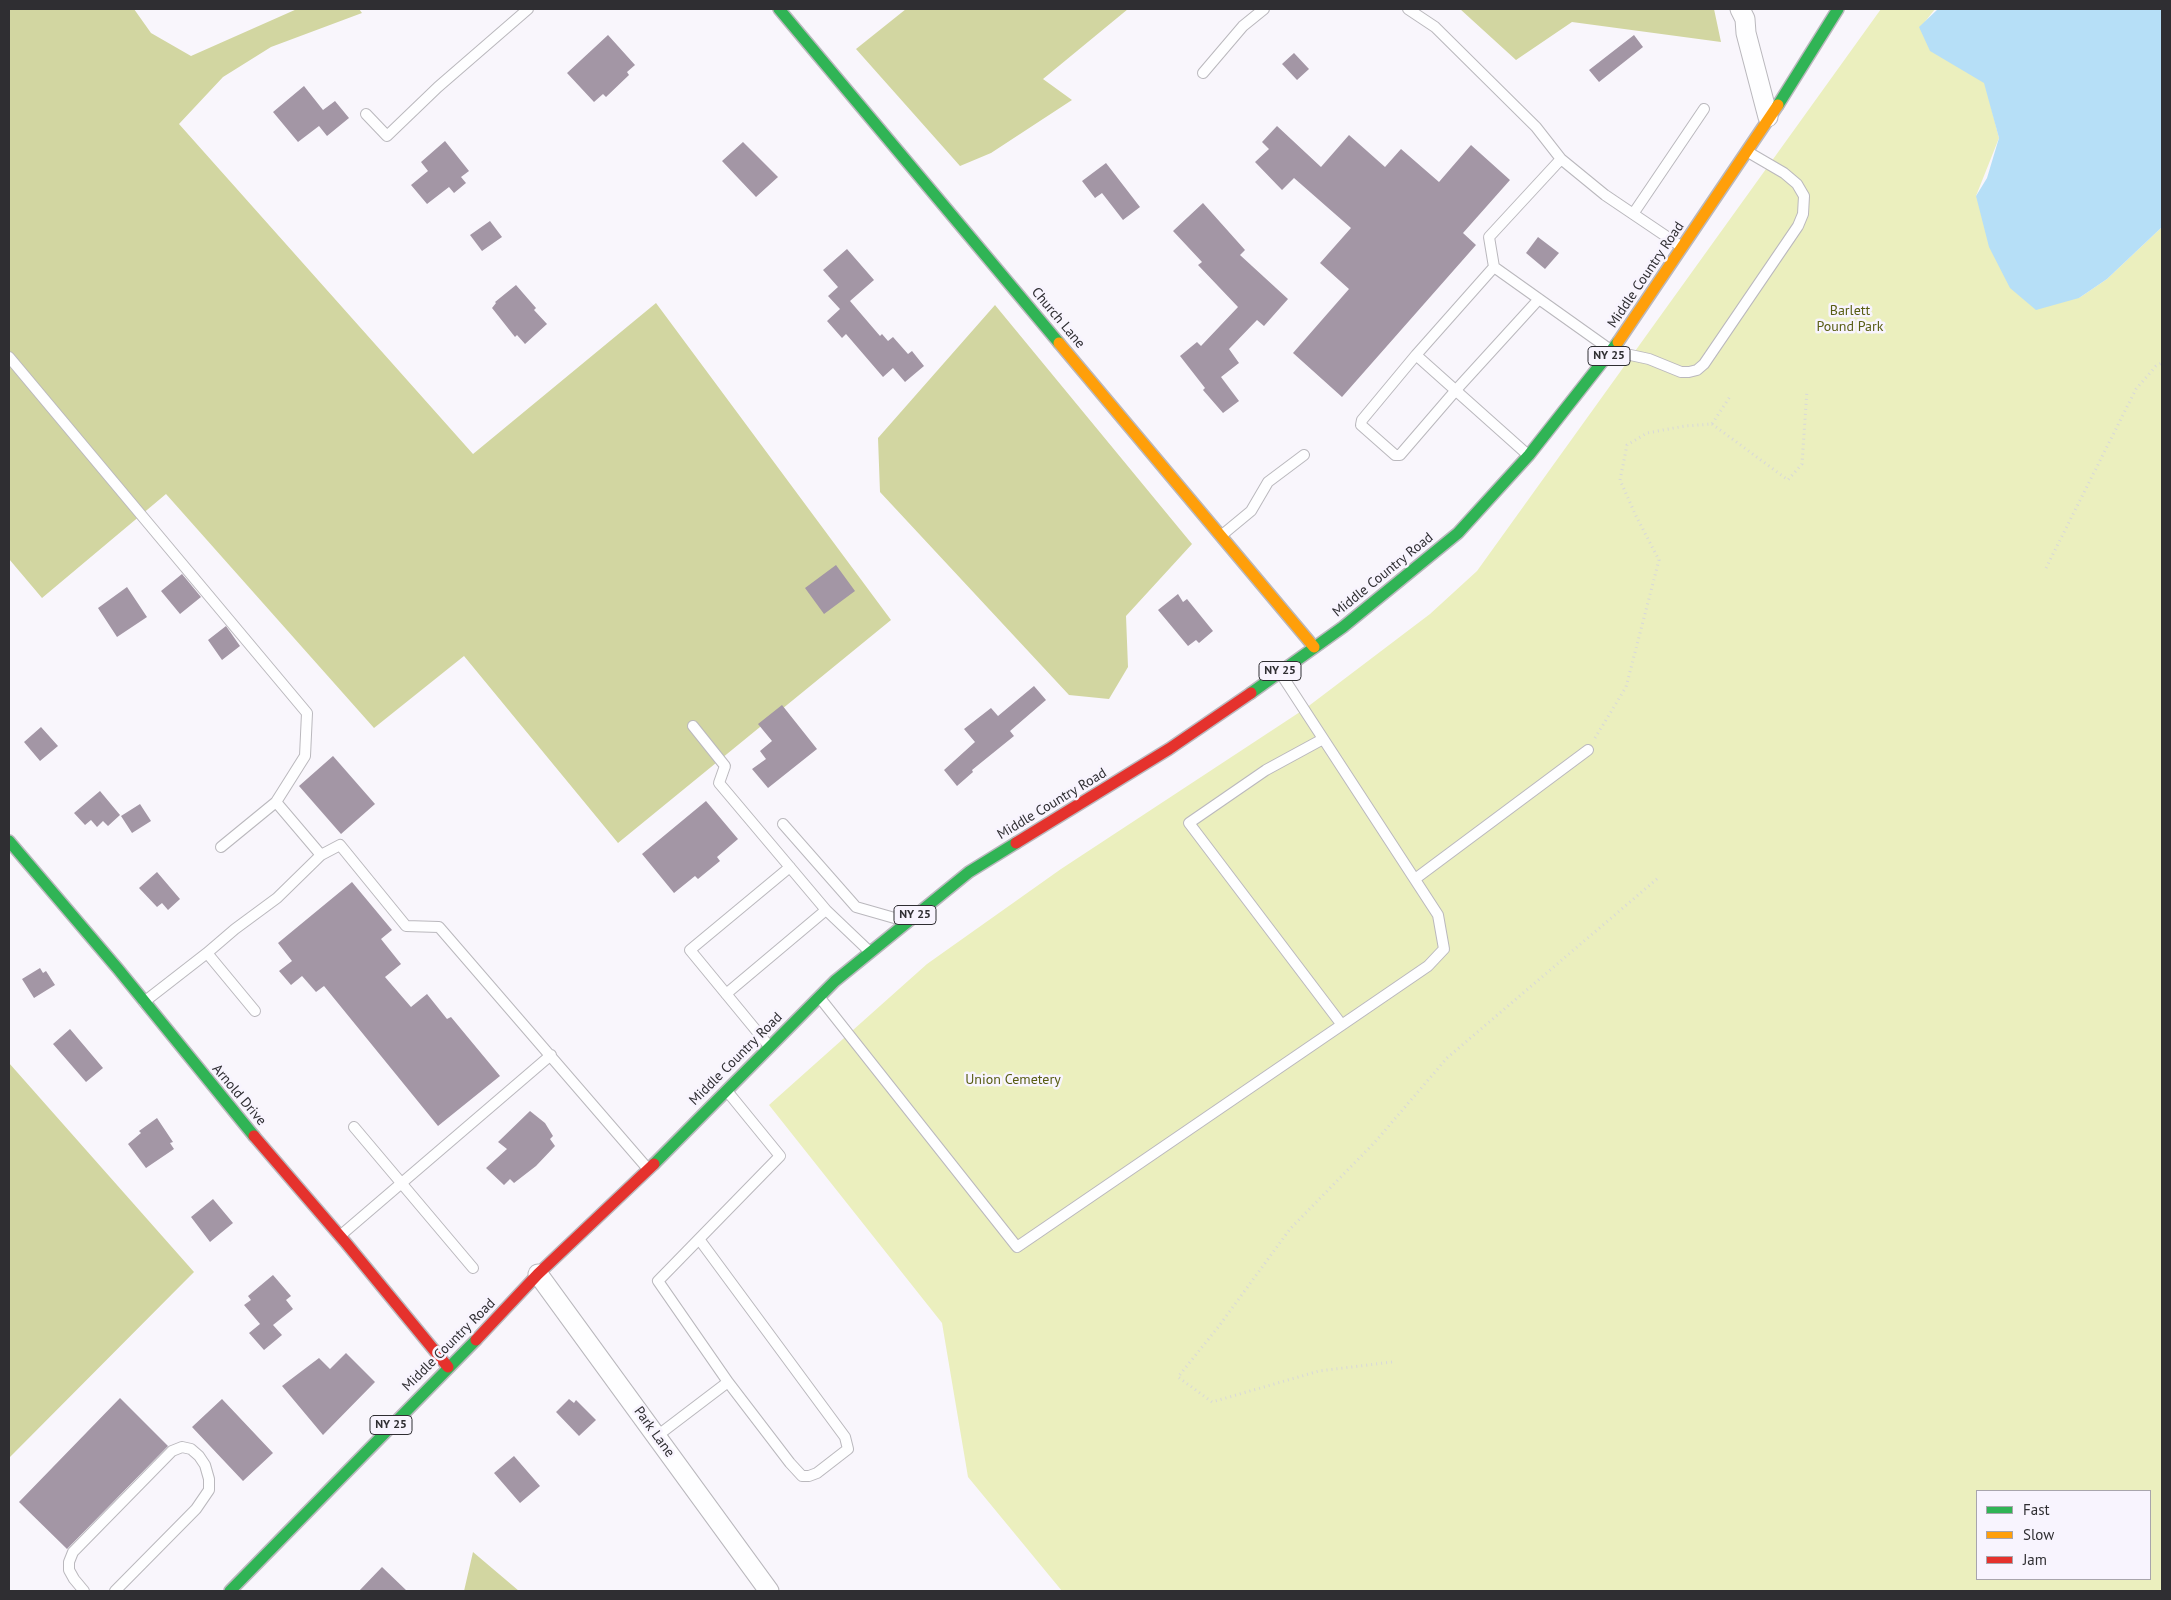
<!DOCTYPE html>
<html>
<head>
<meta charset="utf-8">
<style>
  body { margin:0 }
  #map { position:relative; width:2171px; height:1600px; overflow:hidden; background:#f9f6fc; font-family:"PT Sans",sans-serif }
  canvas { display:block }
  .frame { position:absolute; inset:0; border:10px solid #2f2e32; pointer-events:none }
  .legend { position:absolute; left:1976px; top:1490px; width:175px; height:90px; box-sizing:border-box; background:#f8f4fe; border:1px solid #a8a5ac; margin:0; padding:6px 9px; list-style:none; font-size:15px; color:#2f2e32 }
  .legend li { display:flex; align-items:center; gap:10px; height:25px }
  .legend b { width:25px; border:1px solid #a8a5ac }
</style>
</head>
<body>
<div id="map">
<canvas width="2171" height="1600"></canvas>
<div class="frame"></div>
<ul class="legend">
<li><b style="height:6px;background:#30b455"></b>Fast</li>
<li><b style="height:6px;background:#ff9f0a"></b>Slow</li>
<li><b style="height:6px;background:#e5322d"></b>Jam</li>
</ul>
</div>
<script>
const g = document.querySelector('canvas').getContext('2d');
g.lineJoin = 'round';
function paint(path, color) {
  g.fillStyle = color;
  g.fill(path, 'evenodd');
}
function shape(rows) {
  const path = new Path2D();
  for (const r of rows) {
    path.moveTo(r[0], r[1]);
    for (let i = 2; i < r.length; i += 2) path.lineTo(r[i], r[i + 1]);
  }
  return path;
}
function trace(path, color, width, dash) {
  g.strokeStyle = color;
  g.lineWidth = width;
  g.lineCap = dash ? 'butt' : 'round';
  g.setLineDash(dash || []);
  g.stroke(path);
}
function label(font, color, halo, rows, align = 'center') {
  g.font = font + ' "PT Sans",sans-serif';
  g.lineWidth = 5;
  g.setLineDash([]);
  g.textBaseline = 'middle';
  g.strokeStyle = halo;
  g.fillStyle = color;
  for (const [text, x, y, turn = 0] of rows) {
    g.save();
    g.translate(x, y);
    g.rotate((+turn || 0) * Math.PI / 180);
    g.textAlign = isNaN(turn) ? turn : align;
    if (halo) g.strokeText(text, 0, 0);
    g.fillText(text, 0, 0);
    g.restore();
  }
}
paint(shape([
  [1881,9,1935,9,1920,28,1985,83,1999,138,1976,196,2079,298,2107,279,2162,227,2162,1591,1062,1591,968,1477,942,1323,769,1105,927,964,1061,869,1306,708,1430,614,1477,571],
  [1977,1491,2150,1491,2150,1579,1977,1579]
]), '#ebefbe');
paint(shape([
  [9,9,134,9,151,33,191,56,297,9,359,9,362,13,271,47,223,77,179,124,473,454,656,303,891,620,618,843,464,656,374,728,166,494,42,598,9,559],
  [906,9,1128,9,1043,79,1072,100,991,153,960,166,856,49],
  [1460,9,1714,9,1721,42,1572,22,1516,60],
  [995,305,1192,544,1126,616,1128,667,1109,699,1069,695,880,492,878,438],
  [9,1063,194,1272,9,1458],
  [473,1552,519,1591,464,1591]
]), '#d2d6a1');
paint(shape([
  [1938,9,2162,9,2162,227,2107,279,2079,298,2036,310,2010,288,1989,247,1976,196,1987,178,1999,138,1984,83,1930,51,1919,27]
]), '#b6dff7');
paint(shape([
  [608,35,635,65,627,72,629,75,606,97,603,94,594,102,567,73],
  [1634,35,1643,47,1599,82,1589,70],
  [1294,53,1309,69,1297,80,1282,64],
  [304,86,323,110,335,101,349,118,327,136,319,126,298,142,273,112],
  [1277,126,1321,167,1349,135,1385,167,1401,149,1439,182,1471,145,1510,180,1463,233,1476,245,1342,397,1293,353,1349,289,1320,263,1351,228,1294,178,1282,190,1255,162,1269,149,1262,142],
  [445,141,469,171,461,177,466,183,454,193,449,187,427,204,411,185,428,171,421,162],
  [743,142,778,177,756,197,722,161],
  [1106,163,1140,207,1123,220,1102,193,1095,198,1082,181],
  [1203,203,1245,250,1240,255,1288,299,1264,326,1257,320,1229,349,1239,363,1221,377,1239,401,1223,413,1203,390,1205,388,1180,356,1197,342,1201,346,1238,307,1198,265,1202,262,1173,231],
  [490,221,502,237,482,251,470,235],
  [1538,237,1559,253,1545,269,1526,253],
  [847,249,874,280,850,301,880,336,882,334,888,341,893,337,908,354,912,351,924,366,905,382,893,368,883,377,846,334,842,338,827,321,840,309,828,296,838,287,823,270],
  [516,285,536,308,534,310,547,324,525,344,517,335,515,337,492,308,496,303,495,302],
  [836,565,855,591,824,614,805,588],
  [182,574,201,597,180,614,161,591],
  [127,587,147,617,117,637,98,608],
  [1178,594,1183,602,1187,599,1213,631,1199,643,1196,640,1188,646,1158,610],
  [226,626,240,646,222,660,208,640],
  [1034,686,1046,700,1010,731,1014,736,972,770,973,772,957,786,944,770,975,742,964,729,991,708,998,716],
  [782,705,817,749,768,788,752,769,766,759,760,751,772,741,758,724],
  [41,727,58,746,40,761,24,742],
  [333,756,375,804,341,834,299,786],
  [100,791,120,815,108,826,103,821,97,827,91,820,85,825,74,813],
  [706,801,738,839,717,857,720,861,698,879,695,876,674,893,642,854],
  [140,804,151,821,132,833,121,816],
  [157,872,180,899,168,910,162,903,157,907,139,888],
  [352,882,392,930,381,939,401,964,385,977,411,1007,427,994,447,1019,451,1017,500,1076,438,1126,324,986,316,992,302,976,291,985,279,971,292,961,278,943],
  [40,968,43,973,46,971,55,985,34,998,22,979],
  [70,1029,103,1068,86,1082,53,1044],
  [530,1111,545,1123,553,1136,550,1139,555,1146,536,1166,514,1183,510,1179,504,1185,486,1168,507,1149,498,1142],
  [157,1118,173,1142,170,1143,174,1149,146,1168,128,1144,141,1133,139,1131],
  [213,1199,233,1223,210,1242,191,1217],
  [273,1275,291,1296,286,1300,293,1309,273,1325,282,1335,264,1350,249,1333,260,1324,244,1305,251,1300,248,1296],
  [346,1353,375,1382,323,1435,282,1386,319,1358,330,1369],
  [120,1398,168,1446,67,1549,19,1502],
  [222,1399,273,1453,243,1481,192,1427],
  [569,1399,574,1403,576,1400,596,1420,579,1436,556,1412],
  [514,1456,540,1486,520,1503,494,1473],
  [382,1567,407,1591,359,1591]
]), '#a396a5');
const lane = shape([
  [1408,9,1435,27,1536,127,1561,159],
  [1203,73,1243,26,1264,9],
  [366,114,387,136,438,87,528,9],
  [1633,214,1704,109],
  [1494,267,1489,237,1561,159,1605,195,1682,247],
  [1416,355,1362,420,1361,425,1395,455,1400,455,1456,390,1539,299],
  [9,357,307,713,305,756,276,802],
  [1528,455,1416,355,1494,267,1612,351,1649,359,1681,372,1689,372,1697,370,1704,364,1798,226,1803,214,1804,196,1797,184,1784,173,1748,152],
  [1222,535,1251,511,1268,482,1304,455],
  [693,726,725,766,719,783,826,910,869,951],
  [1323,739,1266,770,1189,823,1342,1025],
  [783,824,856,907,905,921],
  [221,847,276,802,321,855],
  [1415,879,1588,750],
  [207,953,235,929,277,898,321,855,340,845,406,926,439,927,648,1169],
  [726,994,826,910],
  [820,998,1017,1247,1428,966,1444,949,1438,915,1281,674],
  [144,1002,207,953,255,1011],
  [769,1046,690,950,790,867],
  [354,1127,473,1268],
  [341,1235,551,1055],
  [699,1239,845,1437,848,1449,817,1473,809,1476,802,1476,790,1463,728,1382],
  [657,1436,728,1382,658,1281,780,1156,727,1091],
  [84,1591,74,1579,69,1570,69,1562,73,1552,172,1451,182,1447,191,1449,199,1456,205,1465,209,1479,209,1490,196,1509,115,1591]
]);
const street = shape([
  [1740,9,1745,19,1746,33,1768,117],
  [538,1274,769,1591]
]);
const fast = shape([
  [779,9,1059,343],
  [1778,105,1838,9],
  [1251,693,1343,627,1458,533,1529,455,1618,342],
  [9,841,118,969,254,1136],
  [654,1164,835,981,969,872,1016,843],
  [230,1591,476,1340]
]);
const slow = shape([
  [1618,342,1778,105],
  [1059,343,1314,647]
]);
const jam = shape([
  [1016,843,1169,749,1251,693],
  [254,1136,346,1243,448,1367],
  [476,1340,538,1274,654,1164]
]);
trace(lane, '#bab8bd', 12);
trace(street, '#bab8bd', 21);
trace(fast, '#bab8bd', 14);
trace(slow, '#bab8bd', 14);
trace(jam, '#bab8bd', 14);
trace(shape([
  [1712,424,1788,480,1802,464,1807,390],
  [2046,568,2136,389,2156,366,2162,363],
  [1595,738,1626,687,1659,560,1636,516,1620,480,1627,445,1647,433,1685,426,1712,424,1731,395],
  [1392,1362,1319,1371,1212,1402,1178,1377,1219,1326,1290,1229,1375,1142,1447,1058,1658,878]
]), '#d8d8d9', 3, [1, 4]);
trace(lane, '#fefeff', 10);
trace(street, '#fefeff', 19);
trace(fast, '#30b455', 11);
trace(slow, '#ff9f0a', 11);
trace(jam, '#e5322d', 11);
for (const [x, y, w] of [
  [1609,356,42],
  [1280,671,42],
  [915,915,42],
  [391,1425,42]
]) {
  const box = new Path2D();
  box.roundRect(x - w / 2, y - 9.5, w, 19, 4);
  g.fillStyle = '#f8f4fe';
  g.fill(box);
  trace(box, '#2f2e32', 1);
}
label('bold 12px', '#2f2e32', null, [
  ["NY 25",1609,356],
  ["NY 25",1280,671],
  ["NY 25",915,915],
  ["NY 25",391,1425]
]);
label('14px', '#2f2e32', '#f8f4fe', [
  ["Middle Country Road",1646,275,-56],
  ["Church Lane",1058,318,50],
  ["Middle Country Road",1383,575,-39],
  ["Middle Country Road",1052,804,-31],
  ["Middle Country Road",736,1059,-45],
  ["Arnold Drive",239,1095,50],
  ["Middle Country Road",449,1345,-45],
  ["Park Lane",654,1432,54]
]);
label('14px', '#585d13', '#f8f4fe', [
  ["Barlett",1850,311],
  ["Pound Park",1850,327],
  ["Union Cemetery",1013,1080]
]);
</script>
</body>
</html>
